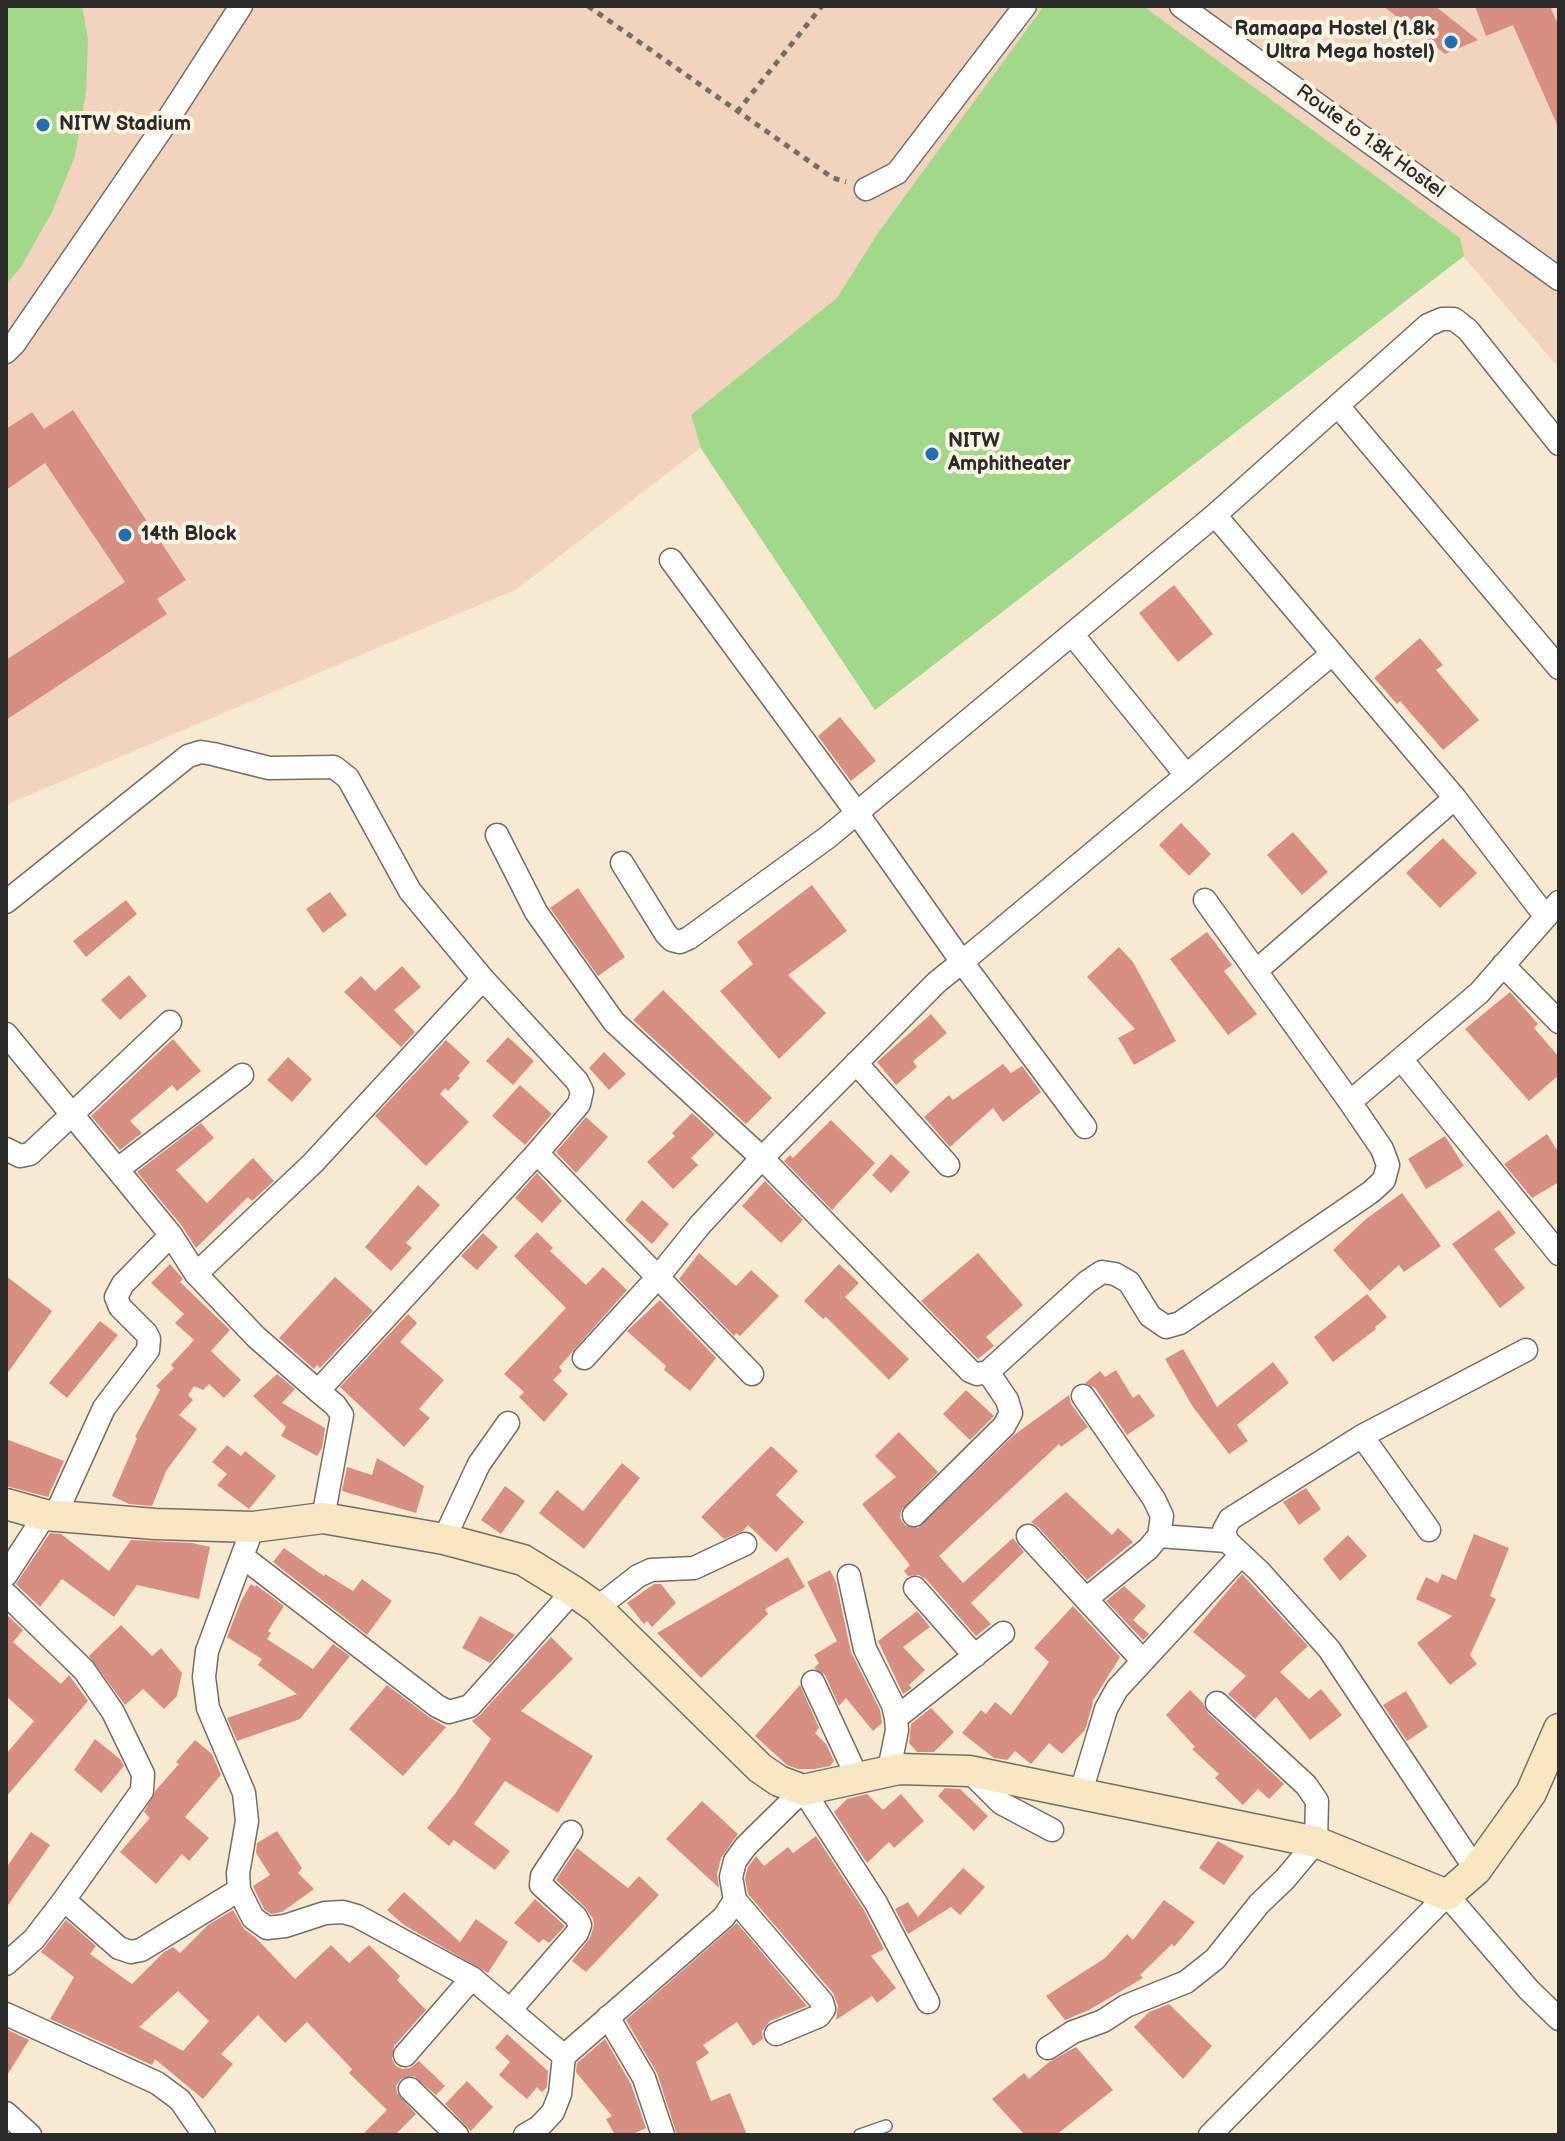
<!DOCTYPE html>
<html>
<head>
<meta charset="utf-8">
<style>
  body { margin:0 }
  #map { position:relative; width:1565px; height:2141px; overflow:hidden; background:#f8e9d3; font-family:"Balsamiq Sans",sans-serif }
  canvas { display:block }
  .frame { position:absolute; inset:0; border:8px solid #2b2b2b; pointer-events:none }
</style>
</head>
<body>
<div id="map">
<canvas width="1565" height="2141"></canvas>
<div class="frame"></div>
</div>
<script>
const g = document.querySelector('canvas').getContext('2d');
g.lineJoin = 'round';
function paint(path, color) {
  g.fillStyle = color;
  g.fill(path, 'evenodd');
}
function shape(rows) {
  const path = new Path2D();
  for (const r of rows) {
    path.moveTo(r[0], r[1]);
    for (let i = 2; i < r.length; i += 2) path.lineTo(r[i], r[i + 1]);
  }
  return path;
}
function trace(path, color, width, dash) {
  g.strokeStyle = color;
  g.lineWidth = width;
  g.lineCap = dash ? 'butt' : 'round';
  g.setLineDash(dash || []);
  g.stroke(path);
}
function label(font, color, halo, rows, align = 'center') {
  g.font = font + ' "Balsamiq Sans",sans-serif';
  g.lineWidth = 8;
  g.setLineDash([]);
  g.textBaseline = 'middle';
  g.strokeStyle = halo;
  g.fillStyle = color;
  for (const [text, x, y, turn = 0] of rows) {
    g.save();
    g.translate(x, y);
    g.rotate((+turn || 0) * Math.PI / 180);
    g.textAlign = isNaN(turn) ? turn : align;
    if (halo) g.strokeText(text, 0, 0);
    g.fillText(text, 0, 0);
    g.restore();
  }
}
paint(shape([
  [6,6,1559,6,1559,368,1463,256,875,710,700,448,517,589,6,805]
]), '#f2d4be');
paint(shape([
  [6,6,82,6,88,39,86,93,75,156,52,212,21,267,6,284],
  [1044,6,1143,6,1460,238,1464,256,875,710,701,448,691,415,837,298,878,233]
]), '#a1d88a');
paint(shape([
  [1383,6,1435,6,1478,40,1445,54],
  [1475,6,1557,6,1551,9,1559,26,1559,129,1513,25,1486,36],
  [73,410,186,580,157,599,167,614,6,720,6,660,125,582,45,463,6,490,6,429,32,412,44,429],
  [1174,585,1213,634,1178,662,1139,613],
  [1420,638,1443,665,1436,670,1479,720,1443,750,1400,701,1397,704,1374,678],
  [840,717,876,761,851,781,818,736],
  [1181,823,1211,854,1189,876,1159,845],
  [1293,832,1328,872,1302,895,1267,855],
  [1443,838,1477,873,1440,908,1406,873],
  [812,885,847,931,788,975,826,1013,779,1059,720,991,753,964,737,942],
  [578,888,625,957,598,976,550,908],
  [330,892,347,915,323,933,306,909],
  [126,900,137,914,86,957,73,941],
  [1207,932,1232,965,1224,971,1257,1014,1228,1035,1170,959],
  [1119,947,1133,962,1176,1041,1134,1065,1118,1038,1135,1029,1087,977],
  [402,966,421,987,394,1010,415,1032,401,1047,344,992,361,976,375,991],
  [129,975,147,996,120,1020,101,1000],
  [663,990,772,1098,746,1124,633,1020],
  [1510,992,1538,1024,1534,1028,1559,1057,1559,1075,1529,1101,1465,1029],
  [931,1014,947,1033,913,1061,917,1067,896,1085,877,1062],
  [508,1037,534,1061,513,1085,486,1061],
  [173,1039,201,1071,177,1091,172,1085,130,1121,142,1133,120,1150,91,1116],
  [446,1040,470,1062,458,1076,460,1078,448,1091,445,1088,440,1094,469,1122,426,1166,375,1116],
  [604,1052,626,1074,609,1090,589,1068],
  [288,1057,312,1079,292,1102,267,1080],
  [1003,1064,1011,1073,1022,1066,1041,1092,1003,1122,993,1108,950,1147,924,1117,949,1095,953,1100],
  [520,1085,552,1114,525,1145,492,1116],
  [692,1113,715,1134,691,1158,698,1165,673,1189,647,1162,675,1136,672,1133],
  [586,1117,608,1137,576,1173,556,1152],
  [831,1120,875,1163,832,1210,784,1161,790,1155,793,1158],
  [201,1123,214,1138,176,1170,207,1203,253,1158,274,1181,252,1201,248,1197,196,1248,182,1226,137,1172],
  [1547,1134,1559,1153,1559,1182,1532,1198,1504,1164],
  [1445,1136,1464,1166,1426,1189,1408,1159],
  [891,1154,910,1172,891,1193,872,1175],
  [537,1173,562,1201,542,1223,515,1198],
  [765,1181,803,1220,781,1243,742,1206],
  [418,1185,440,1205,406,1243,412,1248,391,1271,365,1247],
  [1402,1193,1441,1246,1404,1272,1399,1265,1370,1291,1333,1250,1366,1219],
  [642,1200,669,1224,652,1244,625,1220],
  [1499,1210,1516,1233,1494,1249,1525,1288,1500,1308,1452,1244],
  [537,1232,553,1248,550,1251,586,1285,603,1267,627,1290,559,1367,562,1371,553,1380,568,1394,544,1422,519,1397,524,1392,504,1374,566,1308,514,1256],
  [483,1233,498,1247,477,1270,461,1256],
  [699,1253,736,1286,751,1270,779,1296,740,1336,736,1333,734,1336,679,1279],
  [978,1253,1023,1305,986,1337,994,1346,978,1359,921,1301],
  [170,1264,183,1279,180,1282,230,1330,211,1351,241,1380,224,1398,209,1384,203,1390,194,1386,188,1395,193,1400,179,1415,197,1429,166,1471,152,1506,129,1504,112,1496,137,1438,135,1437,160,1390,156,1386,174,1368,171,1365,194,1340,175,1323,184,1314,151,1283],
  [839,1264,859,1283,845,1297,909,1359,889,1380,826,1317,823,1319,804,1301],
  [6,1276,52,1311,6,1375],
  [335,1277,373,1311,320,1368,317,1365,314,1369,279,1338],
  [1367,1294,1387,1317,1375,1327,1376,1329,1333,1362,1314,1337],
  [660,1300,716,1358,690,1391,664,1370,666,1366,627,1331],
  [408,1314,417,1323,400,1342,444,1380,419,1409,430,1418,404,1447,340,1387],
  [100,1321,118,1335,67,1398,49,1383],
  [1183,1349,1217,1407,1273,1362,1289,1383,1237,1425,1248,1441,1229,1454,1193,1407,1165,1359],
  [1116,1370,1133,1398,1139,1394,1155,1416,1127,1435,1095,1388,1085,1383,1100,1371,1105,1377],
  [277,1374,295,1389,282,1403,325,1428,322,1448,317,1456,281,1436,286,1427,253,1396],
  [966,1390,994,1416,970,1440,943,1414],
  [1069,1395,1071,1404,1088,1427,1061,1447,1059,1444,939,1556,963,1583,1013,1538,1024,1552,971,1603,991,1624,976,1636,926,1579,919,1575,908,1576,904,1571,910,1565,862,1504,896,1477,875,1456,899,1432,938,1472,901,1511,900,1518,905,1525,918,1528,1014,1435],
  [6,1439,64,1461,48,1497,6,1486],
  [227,1445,241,1456,245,1451,276,1476,249,1509,217,1485,227,1474,212,1462],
  [771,1446,798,1471,776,1495,804,1522,776,1552,748,1525,743,1531,724,1539,701,1517],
  [377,1458,424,1486,416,1513,342,1491,347,1467,372,1475],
  [622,1463,640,1478,584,1549,539,1513,557,1490,583,1511],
  [505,1486,525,1501,501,1534,481,1520],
  [1306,1488,1321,1509,1299,1525,1283,1502],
  [1066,1492,1112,1535,1118,1528,1133,1542,1087,1580,1038,1527,1031,1522],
  [50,1533,61,1534,109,1571,131,1540,192,1543,210,1547,199,1599,137,1585,114,1617,62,1579,40,1607,16,1584],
  [1474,1534,1509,1548,1490,1596,1496,1599,1470,1655,1477,1664,1450,1685,1417,1643,1452,1616,1416,1599,1426,1577,1438,1583,1442,1574,1456,1580],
  [1348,1535,1367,1556,1340,1581,1323,1559],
  [284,1548,324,1576,325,1574,353,1591,362,1579,392,1601,367,1635,273,1562],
  [788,1557,805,1587,765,1609,768,1614,701,1678,657,1633],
  [830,1570,836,1582,851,1652,880,1710,882,1723,873,1731,846,1698,839,1706,825,1675,814,1668,819,1663,814,1655,837,1641,807,1582],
  [1242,1574,1308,1646,1280,1672,1309,1699,1321,1689,1342,1715,1310,1740,1276,1697,1255,1719,1228,1694,1246,1676,1193,1632],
  [251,1584,255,1587,256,1585,284,1606,268,1631,271,1633,267,1639,313,1669,333,1644,350,1656,300,1719,237,1741,227,1718,297,1694,258,1665,262,1659,227,1637,241,1601],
  [654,1584,661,1584,676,1603,652,1627,647,1621,644,1624,627,1603],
  [1124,1586,1146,1606,1133,1620,1149,1634,1143,1640,1106,1601],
  [1073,1606,1120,1657,1092,1702,1093,1703,1085,1730,1062,1754,1049,1743,1031,1764,1015,1751,1007,1760,994,1758,962,1733,981,1710,986,1714,995,1702,1011,1715,1049,1662,1034,1648],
  [917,1611,930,1627,903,1647,925,1670,909,1685,912,1688,903,1694,878,1641],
  [6,1614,23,1630,13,1642,61,1684,69,1675,88,1701,6,1797,6,1754,34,1721,6,1696],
  [480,1616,515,1635,490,1663,462,1648],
  [121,1625,152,1656,161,1648,182,1673,177,1696,164,1709,143,1689,125,1705,89,1656],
  [551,1637,573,1659,521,1711,593,1756,558,1813,505,1781,474,1824,510,1851,495,1870,454,1840,449,1846,427,1828,455,1794,491,1739,472,1721,480,1715],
  [387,1685,429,1717,446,1727,403,1776,349,1729],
  [800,1685,819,1728,815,1733,826,1744,834,1761,830,1766,814,1769,798,1769,787,1765,755,1736],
  [1190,1690,1203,1703,1208,1713,1284,1784,1269,1799,1258,1789,1243,1805,1215,1778,1219,1774,1192,1749,1195,1747,1166,1715],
  [1406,1691,1428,1727,1407,1741,1383,1705],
  [931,1708,954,1732,934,1752,917,1752,909,1743,911,1724],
  [95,1739,120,1759,124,1766,101,1793,74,1770],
  [195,1740,212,1754,221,1775,185,1817,209,1838,189,1861,182,1854,156,1884,120,1852,150,1818,144,1812,156,1790,179,1764,176,1762],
  [945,1788,960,1789,988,1816,974,1831,938,1796],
  [867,1794,883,1810,901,1794,924,1821,894,1848,889,1842,867,1863,834,1812,847,1799],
  [702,1801,738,1834,721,1858,717,1874,719,1888,666,1839],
  [277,1831,302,1868,298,1873,314,1889,282,1912,271,1914,264,1909,253,1886,270,1875,256,1853,257,1843],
  [31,1832,50,1845,6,1908,6,1868],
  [816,1836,864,1910,884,1949,871,1956,896,1988,877,2003,872,1996,836,2020,838,2006,833,1993,748,1894,745,1878,748,1867,756,1856,764,1866,788,1847,793,1853],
  [1218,1841,1244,1856,1224,1885,1199,1868],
  [577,1848,628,1888,639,1876,659,1895,586,1972,572,1961,590,1938,594,1925,593,1919,585,1907,556,1880],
  [963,1868,985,1887,960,1915,951,1907,908,1934,895,1909,908,1902,918,1917],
  [404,1892,460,1942,476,1919,508,1942,488,1973,404,1925,387,1910],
  [535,1899,565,1926,549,1943,543,1939,539,1943,514,1923],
  [1164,1900,1195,1922,1174,1947,1172,1944,1140,1975,1143,1978,1089,2010,1065,2020,1046,1996,1105,1958,1127,1934,1133,1940],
  [233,1910,244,1929,256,1938,295,1979,331,1945,349,1963,369,1945,400,1976,397,1980,426,2010,394,2046,392,2059,396,2066,403,2069,410,2068,419,2061,445,2086,436,2095,414,2076,401,2079,396,2086,397,2093,416,2114,395,2135,362,2135,387,2110,349,2073,352,2069,307,2022,285,2043,258,2015,221,2054,233,2064,203,2099,155,2059,152,2065,50,2019,74,1977,41,1952,66,1920,96,1946,90,1954,132,1984,164,1952,173,1947,180,1953,208,1925],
  [178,1991,209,2021,183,2051,139,2027],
  [737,1923,807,2006,770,2021,762,2031,763,2039,753,2046,737,2022,703,2045,709,2053,696,2062,711,2101,730,2093,747,2135,677,2135,657,2073,626,2020],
  [1169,2004,1212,2046,1183,2079,1134,2027,1149,2012],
  [6,2029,29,2040,6,2077],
  [507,2034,548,2071,547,2087,542,2092,537,2087,527,2099,499,2075,510,2062,495,2048],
  [605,2039,631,2084,646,2128,631,2135,615,2135,606,2119,612,2116,576,2072,577,2063],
  [1076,2047,1113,2090,1056,2135,1025,2135,992,2099,1024,2073,1029,2079,1049,2062],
  [467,2081,493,2107,471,2131,445,2104]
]), '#d88f83');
const lane = shape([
  [860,2135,886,2126]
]);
const street = shape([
  [1181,6,1559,279],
  [866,189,897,173,1025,6],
  [6,352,14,344,163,127,241,6],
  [1338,406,1559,668],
  [1215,515,1428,325,1442,319,1454,319,1468,330,1559,444],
  [1072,634,1186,775],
  [497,835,536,912,614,1022,762,1158,970,1371,977,1374,988,1372,1087,1282,1102,1272,1115,1274,1129,1282,1150,1316,1166,1327,1180,1323,1371,1192,1384,1180,1388,1165,1382,1149,1350,1102],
  [622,863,666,934,672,940,680,942,689,938,828,837,1215,515,1455,798,1546,917],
  [1205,900,1350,1102,1479,993,1559,902],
  [6,902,188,756,201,752,213,754,269,768,334,767,348,778,410,891,483,979],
  [1503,965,1559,1022],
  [1256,971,1455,798],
  [6,1034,171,1235,196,1274,256,1337,318,1391],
  [1401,1059,1559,1254],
  [856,1063,948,1165],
  [1085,1127,962,962,1332,654],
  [6,1149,20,1156,30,1154,170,1022],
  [118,1169,242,1075],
  [196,1274,313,1163,483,979,577,1081,582,1091,579,1104,537,1153],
  [584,1358,658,1277,700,1225,762,1158,937,982,962,962,857,813,671,560],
  [1083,1396,1154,1499,1162,1516,1159,1536,1148,1549,1086,1599],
  [1362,1436,1230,1519,1224,1530,1227,1541,1260,1572,1329,1649,1476,1870],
  [914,1515,1004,1426,1011,1413,1007,1400,988,1372],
  [55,1516,104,1408,148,1350,149,1339,146,1333,120,1307,116,1297,123,1284,171,1235],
  [323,1518,342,1415,335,1405,318,1391,537,1153,752,1374],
  [253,1527,207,1651,204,1677,208,1708,244,1793,247,1821,238,1873,239,1890,253,1918,267,1928,285,1926,325,1913,343,1912,357,1916,472,1978,564,2056],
  [1429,1530,1362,1436,1526,1350],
  [1028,1536,1142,1660],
  [1159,1536,1227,1541],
  [444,1539,479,1464,508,1423],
  [243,1557,437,1706,449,1712,470,1706,573,1591],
  [6,1575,45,1515],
  [849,1576,865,1649,893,1705,896,1718,897,1730,889,1770],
  [915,1588,975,1656],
  [6,1594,84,1670,113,1712,143,1774,142,1791,64,1900,34,1939,6,1964],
  [597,1608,638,1576,651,1570,694,1568,745,1544],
  [813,1682,857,1777],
  [896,1718,1003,1633],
  [969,1771,1001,1803,1052,1830],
  [1081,1792,1106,1709,1117,1689,1240,1556],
  [64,1900,119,1948,131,1952,141,1950,239,1890],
  [735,1900,822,2002,824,2009,819,2016,776,2034],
  [511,2009,577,1933,580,1925,576,1917,541,1885,542,1876,571,1832],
  [6,2014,157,2083,180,2100,204,2135],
  [608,2017,644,2078,663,2135],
  [1048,2048,1073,2032,1103,2021,1126,2006,1186,1982,1215,1959,1259,1904,1285,1879,1316,1842,1317,1801,1306,1785,1217,1703],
  [405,2055,472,1978],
  [410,2089,457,2135],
  [6,2113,30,2135],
  [525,2135,539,2127,553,2112,560,2094,564,2056,724,1917,735,1900,731,1877,735,1861,746,1846,803,1790,876,1903,928,2002],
  [1210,2135,1447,1895,1529,1990,1559,2019]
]);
const secondary = shape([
  [6,1504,45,1515,155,1524,253,1527,323,1518,444,1539,523,1560,573,1591,597,1608,760,1768,779,1781,803,1790,899,1769,969,1771,1316,1842,1447,1895,1476,1870,1531,1793,1559,1729]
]);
trace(lane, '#736e66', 14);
trace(street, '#736e66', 25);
trace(secondary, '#736e66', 33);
trace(shape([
  [588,6,833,178,846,182],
  [737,112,822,6]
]), '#736e66', 5, [6, 6]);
trace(lane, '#fff', 11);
trace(street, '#fff', 22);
trace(secondary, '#f9e7c3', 30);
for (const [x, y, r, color] of [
  [1451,42,8,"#1f6fb2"],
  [43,125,8,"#1f6fb2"],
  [932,454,8,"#1f6fb2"],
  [125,535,8,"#1f6fb2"]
]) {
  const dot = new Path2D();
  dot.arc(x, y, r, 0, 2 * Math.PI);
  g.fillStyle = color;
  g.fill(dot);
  trace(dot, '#fcf5e5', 3);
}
label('bold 20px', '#2b2b2b', '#fcf5e5', [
  ["Ramaapa Hostel (1.8k",1435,30,"right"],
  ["Ultra Mega hostel)",1435,53,"right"],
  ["NITW Stadium",59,125],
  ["NITW",948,442],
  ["Amphitheater",948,465],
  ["14th Block",141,535]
], 'left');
label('20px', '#2b2b2b', '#fcf5e5', [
  ["Route to 1.8k Hostel",1370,142,36]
]);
</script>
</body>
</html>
